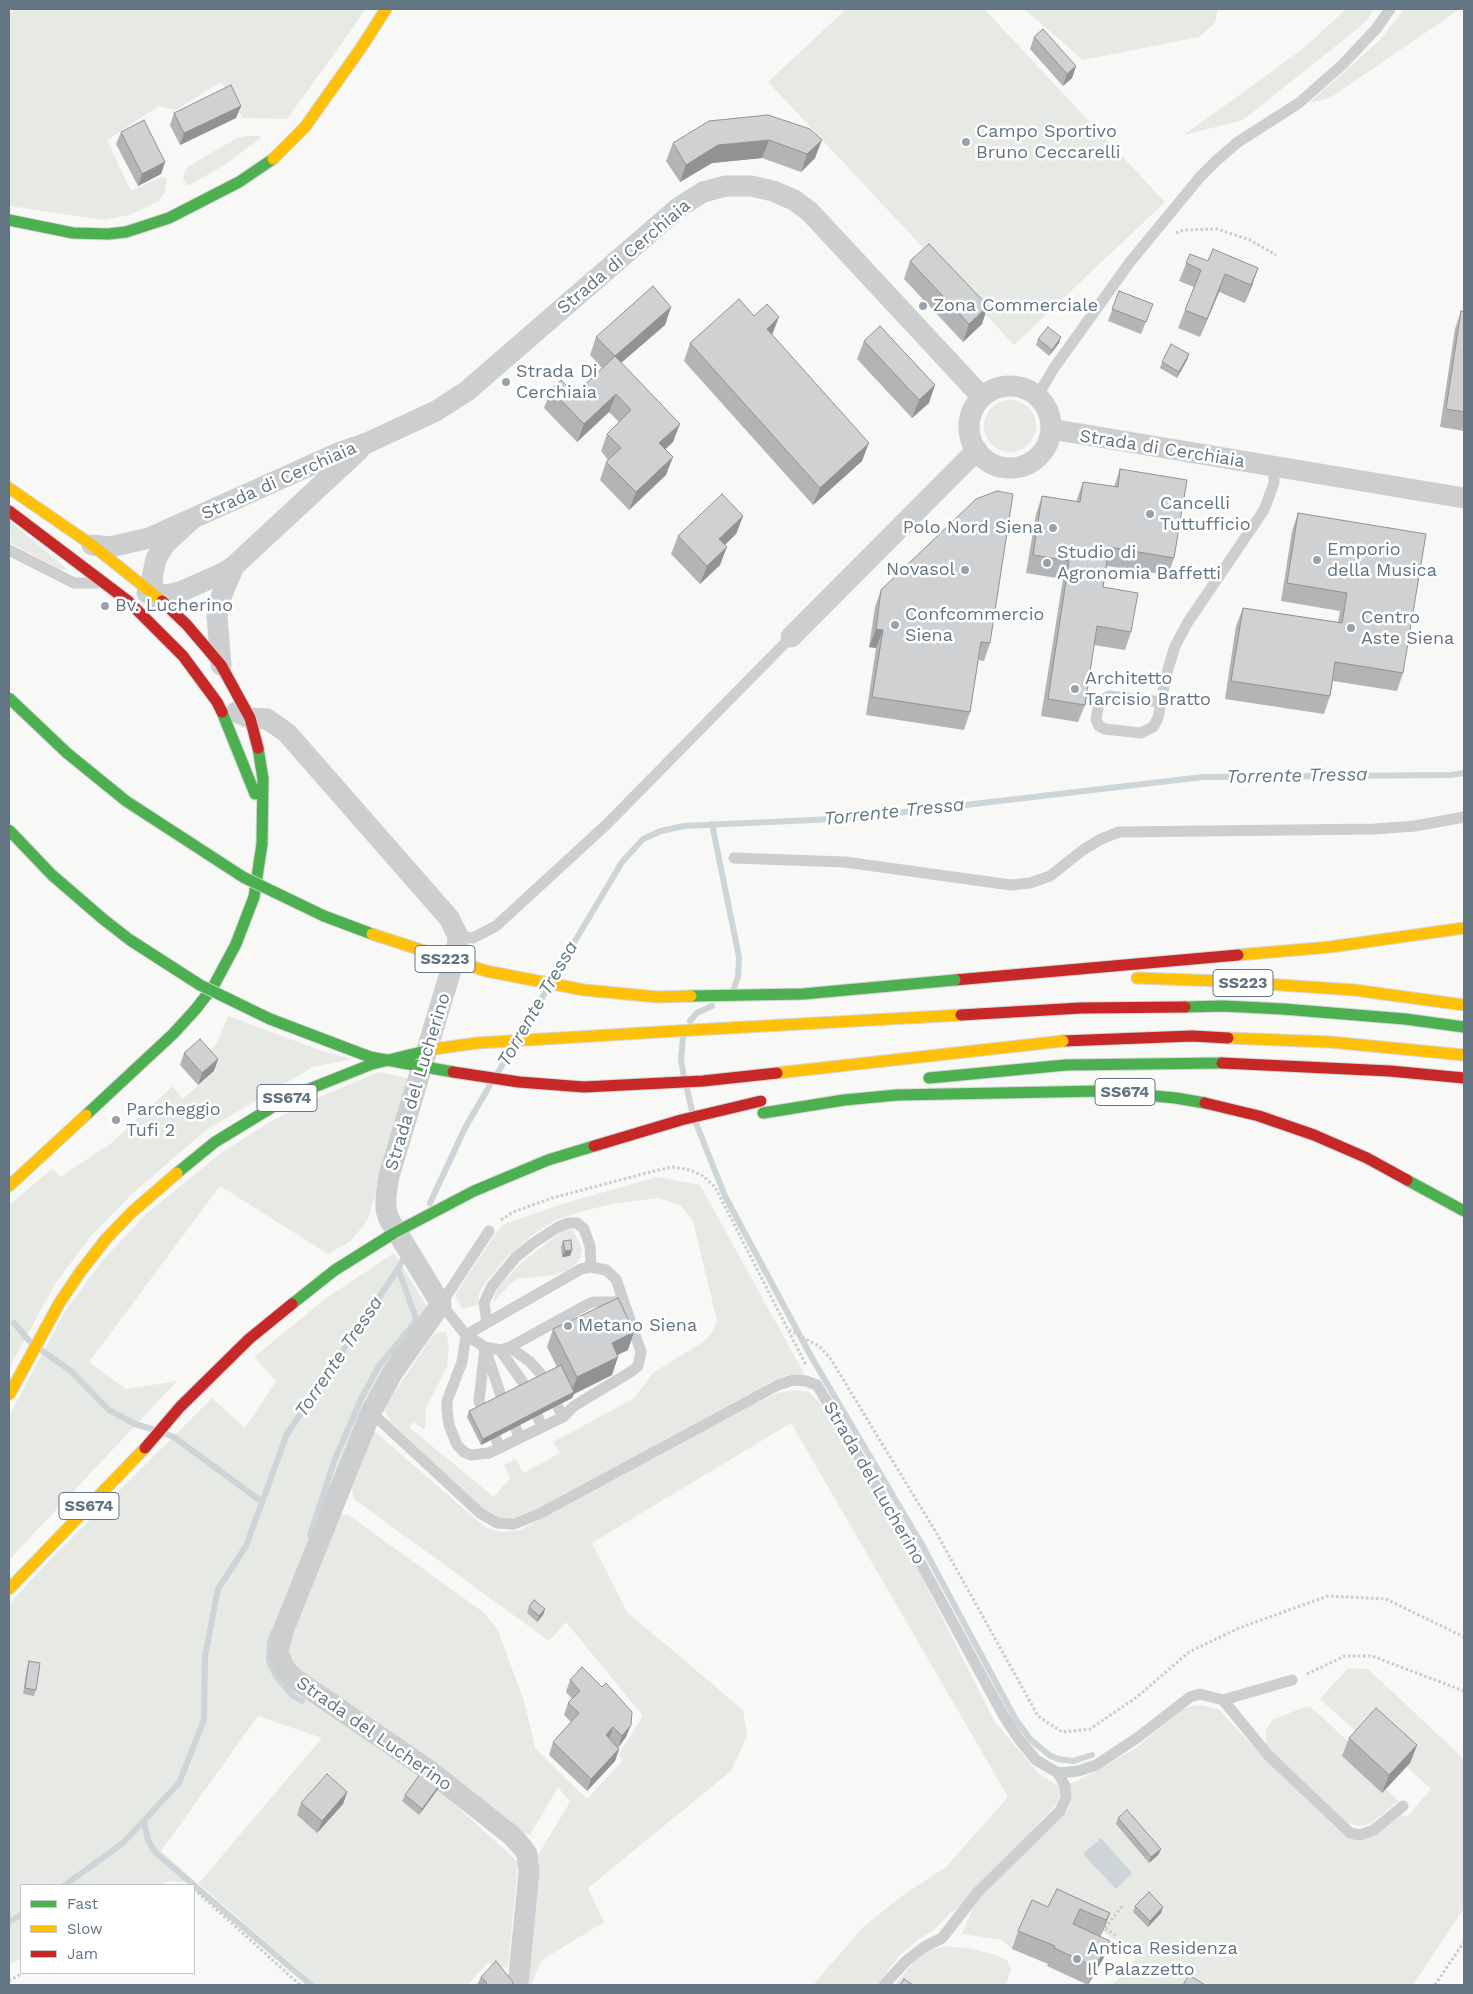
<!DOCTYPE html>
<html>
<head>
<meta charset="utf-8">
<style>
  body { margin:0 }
  #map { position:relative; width:1473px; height:1994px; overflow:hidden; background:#f8f8f7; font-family:"Work Sans",sans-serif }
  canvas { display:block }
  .frame { position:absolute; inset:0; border:10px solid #637482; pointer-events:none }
  .legend { position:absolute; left:20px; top:1884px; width:175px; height:90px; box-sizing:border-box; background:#fff; border:1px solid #c1c7cd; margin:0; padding:6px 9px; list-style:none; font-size:15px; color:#637482 }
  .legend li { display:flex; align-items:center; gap:10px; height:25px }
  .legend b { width:25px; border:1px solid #c1c7cd }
</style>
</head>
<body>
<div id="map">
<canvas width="1473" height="1994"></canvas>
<div class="frame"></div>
<ul class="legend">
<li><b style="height:6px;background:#4caf50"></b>Fast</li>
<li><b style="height:6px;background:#ffc107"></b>Slow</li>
<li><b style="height:6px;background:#c62828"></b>Jam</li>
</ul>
</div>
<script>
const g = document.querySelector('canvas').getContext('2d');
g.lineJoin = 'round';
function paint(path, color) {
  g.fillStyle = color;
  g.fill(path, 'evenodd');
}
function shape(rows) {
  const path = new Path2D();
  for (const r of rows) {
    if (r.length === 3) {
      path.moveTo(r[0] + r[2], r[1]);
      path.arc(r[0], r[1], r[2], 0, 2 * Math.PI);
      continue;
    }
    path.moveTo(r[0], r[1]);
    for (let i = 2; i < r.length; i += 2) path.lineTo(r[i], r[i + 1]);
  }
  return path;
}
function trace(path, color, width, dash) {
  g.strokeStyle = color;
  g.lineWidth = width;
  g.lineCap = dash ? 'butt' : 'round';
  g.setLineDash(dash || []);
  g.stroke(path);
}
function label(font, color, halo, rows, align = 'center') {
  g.font = font + ' "Work Sans",sans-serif';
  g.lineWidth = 5;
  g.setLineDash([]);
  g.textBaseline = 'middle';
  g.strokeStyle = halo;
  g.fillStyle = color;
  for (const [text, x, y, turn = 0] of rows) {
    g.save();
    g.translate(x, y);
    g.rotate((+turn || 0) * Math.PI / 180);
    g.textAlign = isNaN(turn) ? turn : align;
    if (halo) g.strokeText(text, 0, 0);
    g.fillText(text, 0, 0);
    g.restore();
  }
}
paint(shape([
  [15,9,365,9,355,25,287,119,243,118,221,82,176,110,159,106,107,140,131,191,161,177,167,178,165,192,159,201,130,215,103,220,9,206,9,14],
  [846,9,984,9,1165,202,1014,345,768,82],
  [1024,9,1218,9,1215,23,1199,37,1083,60],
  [1346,9,1373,9,1367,21,1243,120,1184,135,1304,48],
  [1404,9,1460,9,1330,98,1309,103,1380,40],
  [246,136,259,136,261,138,226,164,190,185,187,185,183,179,185,171,189,166,237,138],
  [1010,426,26],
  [9,520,68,570,59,569,9,542],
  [228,1016,322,1051,352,1059,313,1067,206,1130,132,1194,91,1236,55,1284,9,1369,9,1205,53,1168,60,1177,110,1144,173,1086,182,1099,217,1070,205,1057,216,1045],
  [379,1072,408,1078,368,1219,351,1241,328,1254,220,1186,89,1362,126,1389,177,1381,9,1560,9,1416,65,1311,103,1260,146,1214,221,1153,268,1123,322,1096],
  [657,1177,700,1185,806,1377,797,1374,784,1376,771,1382,537,1509,510,1519,498,1518,482,1508,401,1432,391,1422,385,1412,385,1406,434,1334,446,1331,449,1346,447,1367,426,1408,425,1430,413,1422,410,1428,494,1497,510,1478,504,1465,516,1459,523,1473,560,1453,553,1442,633,1399,653,1373,701,1343,711,1334,717,1321,693,1221,680,1205,658,1198,612,1204,583,1211,554,1221,532,1235,508,1256,484,1284,479,1294,478,1305,462,1309,455,1295,496,1233,504,1224,562,1204],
  [567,1229,573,1230,582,1248,580,1258,575,1265,566,1271,554,1275,517,1279,509,1285,492,1304,497,1289,520,1264,561,1232],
  [394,1253,429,1310,403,1345,272,1656,438,1789,518,1862,508,1968,488,1963,467,1985,313,1985,302,1973,199,1884,169,1881,161,1885,21,1885,21,1958,9,1965,9,1604,46,1564,212,1398,245,1428,276,1381,254,1357,325,1299],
  [258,1716,322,1738,198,1884,161,1851],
  [795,1390,809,1392,818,1401,918,1570,995,1722,1039,1774,1059,1786,1061,1793,1056,1805,968,1898,963,1906,951,1912,934,1930,918,1940,900,1955,877,1985,813,1985,862,1928,899,1898,946,1867,1008,1797,791,1423,592,1543,627,1612,743,1710,747,1736,731,1771,588,1888,604,1922,542,1960,531,1985,526,1985,535,1860,570,1802,558,1787,530,1835,517,1833,307,1678,290,1661,288,1645,340,1515,347,1514,483,1612,497,1628,524,1701,535,1748,587,1799,623,1760,619,1754,643,1716,566,1622,549,1641,354,1499,352,1489,374,1431,486,1528,502,1532,520,1530,749,1407,777,1393],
  [1348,1668,1368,1669,1464,1759,1464,1908,1413,1985,1099,1985,1112,1984,1131,1970,1136,1953,1126,1942,1114,1940,1103,1931,1026,1919,1012,1949,1002,1940,962,1934,973,1908,981,1897,1068,1810,1072,1799,1069,1784,1081,1779,1136,1748,1180,1711,1188,1707,1200,1705,1218,1709,1265,1759,1342,1834,1350,1837,1375,1833,1385,1828,1401,1815,1408,1816,1431,1789,1407,1767,1410,1763,1361,1736,1320,1699],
  [1307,1706,1312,1708,1352,1745,1386,1789,1398,1801,1372,1823,1361,1826,1348,1823,1266,1746,1266,1730,1272,1720],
  [945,1946,972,1949,993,1954,1007,1960,1011,1969,1006,1985,895,1985,916,1959,927,1951]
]), '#e7eae4');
paint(shape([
  [1101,1838,1132,1873,1116,1889,1083,1854]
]), '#cdd5d8');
trace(shape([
  [712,824,739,957,738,977,734,988],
  [553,978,622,862,643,839,661,831,684,826,855,818,1203,777,1451,775,1464,773],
  [690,1021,697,1013,712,1006],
  [520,1034,546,991],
  [683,1037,681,1060,684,1077],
  [498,1072,512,1049],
  [687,1089,692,1111],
  [696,1123,725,1196,749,1241,812,1358,921,1543,1015,1718,1030,1739,1049,1755,1058,1759,1073,1761,1092,1755],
  [430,1203,465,1128,490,1085],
  [14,1323,31,1343],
  [41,1350,71,1371,109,1410,135,1424,152,1429],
  [166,1434,174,1437,262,1502],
  [310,1535,335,1459,362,1397,379,1366,413,1325,416,1318,398,1269],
  [273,1633,270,1642,269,1661,276,1676,292,1695,302,1701],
  [144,1821,148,1840,155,1852,311,1985],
  [65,1885,123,1843,179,1783,204,1720,205,1656,218,1589,246,1546,287,1434,398,1269,405,1255],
  [9,1922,21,1915]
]), '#cdd5d8', 6);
const fast = shape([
  [9,220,73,233,108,234,126,232,169,218,239,182,273,159],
  [222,712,255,794],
  [1185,1007,1223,1006,1283,1009,1405,1019,1464,1027],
  [929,1078,1066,1065,1222,1063],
  [763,1113,844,1100,897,1095,1101,1091,1176,1098,1205,1103],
  [86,1115,173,1034,195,1010,213,987,236,944,254,897,262,844,263,779,258,748],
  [1407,1180,1464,1211]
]);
const slow = shape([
  [273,159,305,127,361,48,386,9],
  [9,488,92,545,162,601],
  [1238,955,1330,947,1464,928],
  [1137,978,1221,981,1354,990,1464,1005],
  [693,1030,961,1015],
  [1228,1038,1330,1042,1464,1055],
  [9,1186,86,1115],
  [9,1589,145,1448]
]);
const jam = shape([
  [9,511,128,601,183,656,217,702,222,712],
  [162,601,187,625,221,665,250,718,258,748],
  [955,980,1238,955],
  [961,1015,1081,1008,1185,1007],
  [1063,1041,1192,1036,1228,1038],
  [1222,1063,1390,1071,1464,1078],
  [1205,1103,1259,1116,1314,1135,1367,1158,1407,1180]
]);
trace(fast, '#d5d6d7', 13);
trace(slow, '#d5d6d7', 13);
trace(jam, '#d5d6d7', 13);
trace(shape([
  [1176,233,1184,230,1217,229,1250,240,1276,255],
  [501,1220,513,1212,552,1198,658,1170,673,1167,690,1170,703,1176,715,1187,806,1365],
  [789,1330,819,1346,830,1358,937,1534,1038,1716,1062,1732,1090,1729,1137,1697,1189,1652,1239,1628,1328,1596,1386,1599,1464,1637],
  [1307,1674,1345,1656,1372,1656,1464,1691],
  [194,1889,300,1985],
  [1101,1926,1117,1936],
  [1105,1928,1123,1905],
  [9,1981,23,1973],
  [1435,1985,1464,1942]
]), '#cacbcc', 3, [2.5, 2.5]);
trace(shape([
  [1037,397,1054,368,1130,262,1200,177,1217,160,1238,142,1299,103,1342,65,1376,29,1390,9],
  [9,550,74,583,97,583],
  [1161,702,1109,696,1099,703,1096,719,1099,726,1105,729,1141,733,1153,727,1158,718,1166,676,1175,646,1188,622,1264,510,1274,483,1274,467],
  [734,858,845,862,1011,885,1030,883,1050,876,1083,850,1101,839,1119,832,1374,829,1415,826,1464,817],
  [458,936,473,938,496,926,606,825,791,637],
  [489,1231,441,1304,466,1335,485,1347,500,1350,510,1347,588,1304,593,1302,615,1302,622,1298],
  [591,1267,606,1270,616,1279,641,1352,638,1366,632,1371,574,1406,563,1417,489,1453,471,1455,464,1452,457,1445,449,1425,447,1410,447,1401,462,1362,466,1335,581,1269,591,1267],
  [487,1322,484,1303,492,1286,516,1257,532,1244,558,1227,569,1223,577,1223,584,1229,590,1246,591,1267],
  [485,1347,479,1401,500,1448],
  [510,1347,530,1362,541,1374,563,1417],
  [500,1350,522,1381,542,1427],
  [486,1351,500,1393,520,1438],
  [371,1412,480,1513,497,1523,514,1524,539,1514,778,1385,793,1380,806,1381,817,1385,920,1562,1002,1713,1018,1738,1036,1760,1058,1773,1065,1786,1066,1798,1060,1811,978,1892,942,1938,924,1947,906,1961,884,1985],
  [1223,1700,1292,1680],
  [1058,1773,1078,1771,1096,1765,1137,1738,1190,1697,1200,1694,1223,1700,1268,1755,1350,1833,1360,1835,1374,1830,1403,1806]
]), '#cdcecf', 11);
trace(shape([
  [1010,427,41],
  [1051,429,1464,498],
  [92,545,110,547,149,538,338,453,367,443,436,411,467,391,678,208,703,192,726,186,751,186,773,191,794,200,810,212,982,397],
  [147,593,166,595,180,592,223,573,234,566,359,450],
  [158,602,154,593,152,578,156,559,165,544,191,520],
  [791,637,977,450],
  [221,665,217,616,221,597,234,566],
  [236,712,250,718,267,719,287,733,449,918,458,936,457,949,451,970,389,1176,386,1196,386,1210,389,1219,441,1304,393,1372,371,1412,283,1631,278,1653,285,1669,295,1679,430,1771,511,1835,523,1848,527,1854,529,1872,518,1985]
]), '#cdcecf', 21);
trace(fast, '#4caf50', 11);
trace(slow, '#ffc107', 11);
trace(jam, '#c62828', 11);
const fastBridge = shape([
  [9,698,67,753,126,801,243,877,324,916,372,934],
  [9,830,52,875,103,919,130,940,200,985,270,1019,370,1057,453,1072],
  [691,996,803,994,955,980],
  [177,1173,215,1142,289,1097,372,1064,434,1049],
  [292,1304,335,1270,394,1233,474,1191,548,1160,594,1146]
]);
const slowBridge = shape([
  [372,934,486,971,584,990,658,997,691,996],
  [434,1049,477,1043,693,1030],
  [777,1073,1063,1041],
  [9,1395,60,1302,81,1271,106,1239,132,1212,177,1173]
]);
const jamBridge = shape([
  [453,1072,519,1082,584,1087,703,1081,777,1073],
  [594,1146,681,1120,761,1101],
  [145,1448,180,1407,249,1339,292,1304]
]);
trace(fastBridge, '#d5d5d5', 13, []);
trace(slowBridge, '#d5d5d5', 13, []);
trace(jamBridge, '#d5d5d5', 13, []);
trace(fastBridge, '#4caf50', 11);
trace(slowBridge, '#ffc107', 11);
trace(jamBridge, '#c62828', 11);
paint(shape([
  [1034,37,1076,66,1072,78,1063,86,1030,49],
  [241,106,236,118,180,145,170,125,174,113],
  [768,115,815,158,801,172,762,158,712,163,680,182,666,161,673,143],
  [121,132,165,162,161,174,138,186,116,144],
  [1190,254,1208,261,1258,268,1245,303,1219,292,1200,337,1178,328,1194,287,1179,281],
  [910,261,982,324,963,342,904,279],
  [1119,291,1153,304,1141,334,1108,321],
  [671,307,665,325,621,363,673,442,665,449,666,475,629,510,600,480,606,462,608,460,601,451,607,434,619,422,609,412,577,442,544,408,551,390,575,394,602,368,590,355,596,337],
  [1461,311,1464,312,1464,431,1440,427,1455,329],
  [754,316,772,335,862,461,813,505,684,361,690,343],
  [1038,339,1059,343,1049,356,1036,345],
  [864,341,929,403,912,418,857,359],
  [1189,354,1187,360,1177,378,1160,368,1162,362],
  [1120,469,1174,558,1168,575,1107,566,1103,587,1131,632,1125,650,1094,645,1085,705,1078,722,1041,716,1063,579,1026,573,1036,514,1042,496,1076,502,1083,482,1114,487],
  [1298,513,1403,673,1397,691,1333,681,1330,696,1324,714,1225,699,1236,626,1243,608,1338,622,1340,611,1281,601,1292,531],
  [743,516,736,534,725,545,720,565,700,584,671,554,678,536],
  [881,590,990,643,984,661,978,660,970,712,964,730,866,715,876,648,869,647,875,607],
  [184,1053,218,1059,214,1071,198,1085,180,1065],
  [563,1241,572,1250,570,1256,562,1257,561,1247],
  [553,1329,628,1350,617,1355,612,1375,574,1394,572,1398,481,1445,467,1417,469,1411,557,1367,547,1347],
  [529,1607,545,1609,543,1615,537,1622,527,1613],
  [29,1661,36,1690,34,1696,23,1694,27,1667],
  [570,1680,626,1737,618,1747,619,1749,615,1761,587,1791,549,1755,553,1742,571,1722,564,1715,568,1703,572,1699,566,1692],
  [1349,1738,1417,1745,1410,1763,1382,1793,1342,1756],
  [438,1789,419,1815,402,1801,405,1795],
  [347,1792,343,1804,317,1833,297,1815,301,1803],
  [1118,1818,1161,1849,1158,1855,1149,1863,1116,1824],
  [1057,1889,1110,1913,1100,1937,1103,1959,1088,1985,1047,1966,1048,1964,1012,1949,1018,1931,1048,1907],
  [1135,1906,1161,1913,1148,1927,1133,1912],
  [481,1977,513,1985,477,1985]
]), '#b2b4b5');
paint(shape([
  [1076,66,1072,78,1063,86,1067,74],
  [241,106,236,118,180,145,184,133],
  [769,140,762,158,712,163,680,182,686,165,718,145],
  [822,140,815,158,801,172,807,154],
  [165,162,161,174,138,186,142,174],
  [1258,268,1252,286,1245,303,1251,285],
  [1225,274,1219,292,1200,337,1207,319],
  [988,306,982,324,963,342,969,324],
  [671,307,665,325,608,374,615,356],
  [779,317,772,335,767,329],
  [1061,337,1059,343,1049,356,1052,350],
  [1189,354,1187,360,1177,378,1179,372],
  [935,385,929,403,912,418,919,400],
  [616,394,609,412,577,442,584,424],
  [680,424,673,442,653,461,659,443],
  [869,443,862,461,813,505,820,488],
  [673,457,666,475,629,510,636,492],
  [743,516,736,534,712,557,719,539],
  [727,547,720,565,700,584,707,566],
  [876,629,883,630,876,648,869,647],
  [218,1059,214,1071,198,1085,202,1073],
  [572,1250,570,1256,562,1257,565,1251],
  [634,1332,628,1350,605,1361,612,1343],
  [618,1357,612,1375,574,1394,572,1398,481,1445,483,1439,571,1394,577,1377],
  [545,1609,543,1615,537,1622,539,1616],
  [631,1725,626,1737,618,1748,622,1736],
  [613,1727,609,1739,606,1735],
  [1417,1745,1410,1763,1382,1793,1389,1775],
  [619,1749,615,1761,587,1791,591,1779],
  [441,1783,438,1789,419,1815,422,1809],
  [347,1792,343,1804,317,1833,322,1821],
  [1161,1849,1158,1855,1149,1863,1151,1857],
  [1163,1907,1161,1913,1148,1927,1150,1921],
  [1110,1913,1103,1931,1100,1938,1106,1920],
  [1110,1941,1103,1959,1088,1985,1095,1967]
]), '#919293');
const building = shape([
  [1043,29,1076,66,1067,74,1034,37,1043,29],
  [231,85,241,106,184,133,174,113,231,85],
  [768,115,810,129,822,140,807,154,769,140,718,145,686,165,673,143,709,121,768,115],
  [144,120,165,162,142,174,121,132,144,120],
  [929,244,988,306,969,324,910,261,929,244],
  [1213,249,1258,268,1251,285,1225,274,1207,319,1185,310,1201,270,1186,263,1190,254,1208,261,1213,249],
  [653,286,671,307,615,356,596,337,653,286],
  [1119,291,1153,304,1146,322,1112,309,1119,291],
  [739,299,754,316,767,304,779,317,767,329,869,443,820,488,690,343,739,299],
  [1461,311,1464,312,1464,412,1446,409,1461,311],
  [880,326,935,385,919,400,864,341,880,326],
  [1048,327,1061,337,1052,350,1038,339,1048,327],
  [1171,344,1189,354,1179,372,1162,362,1171,344],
  [615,356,680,424,659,443,673,457,636,492,606,462,621,448,607,434,631,410,616,394,584,424,551,390,561,380,575,394,615,356],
  [1120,469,1187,480,1174,558,1109,547,1103,587,1138,593,1131,632,1097,626,1085,705,1048,699,1069,561,1033,555,1042,496,1080,502,1083,482,1118,487,1120,469],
  [997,491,1013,494,990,643,981,642,970,712,872,697,883,630,876,629,881,590,976,499,997,491],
  [722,494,743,516,719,539,727,547,707,566,678,536,722,494],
  [1298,513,1426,534,1403,673,1335,662,1330,696,1231,681,1243,608,1342,623,1347,593,1287,583,1298,513],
  [200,1039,218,1059,202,1073,184,1053,200,1039],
  [571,1240,572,1250,565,1251,563,1241,571,1240],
  [618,1298,634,1332,612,1343,618,1357,577,1377,553,1329,618,1298],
  [561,1365,574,1392,483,1439,469,1411,561,1365],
  [534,1600,545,1609,539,1616,529,1607,534,1600],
  [29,1661,40,1663,36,1690,25,1688,29,1661],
  [582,1667,602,1687,606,1683,632,1712,631,1725,622,1736,613,1727,606,1735,619,1749,591,1779,553,1742,579,1713,568,1703,580,1691,570,1680,582,1667],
  [1376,1708,1417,1745,1389,1775,1349,1738,1376,1708],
  [423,1770,441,1783,422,1809,405,1795,423,1770],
  [327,1774,347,1792,322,1821,301,1803,327,1774],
  [1127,1810,1161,1849,1151,1857,1118,1818,1127,1810],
  [1057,1889,1110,1913,1106,1920,1080,1909,1073,1924,1110,1941,1095,1967,1054,1948,1055,1946,1018,1931,1032,1900,1048,1907,1057,1889],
  [1149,1892,1163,1907,1150,1921,1135,1906,1149,1892],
  [496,1961,513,1982,513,1985,485,1985,487,1983,481,1977,496,1961],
  [1189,1975,1205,1985,1183,1985,1189,1975],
  [904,1979,913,1985,900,1985,904,1979]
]);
paint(building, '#cfd1d2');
trace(building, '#919293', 1);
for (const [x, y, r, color] of [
  [966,142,5,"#97a2ab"],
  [923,306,5,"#97a2ab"],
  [506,382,5,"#97a2ab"],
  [1150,514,5,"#97a2ab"],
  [1053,528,5,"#97a2ab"],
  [1317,560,5,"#97a2ab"],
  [1047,563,5,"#97a2ab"],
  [965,570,5,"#97a2ab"],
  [105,606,5,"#97a2ab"],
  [895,625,5,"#97a2ab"],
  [1351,628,5,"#97a2ab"],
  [1075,689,5,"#97a2ab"],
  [116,1120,5,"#97a2ab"],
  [568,1326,5,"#97a2ab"],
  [1077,1959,5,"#97a2ab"]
]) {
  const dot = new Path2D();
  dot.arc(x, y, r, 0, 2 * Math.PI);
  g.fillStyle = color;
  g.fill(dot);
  trace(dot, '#fff', 2);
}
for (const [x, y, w] of [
  [445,959,60],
  [1243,983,60],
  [1125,1092,60],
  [287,1098,60],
  [89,1506,60]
]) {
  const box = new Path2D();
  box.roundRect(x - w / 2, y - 13.5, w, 27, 4);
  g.fillStyle = '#fff';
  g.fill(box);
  trace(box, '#637482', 1);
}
label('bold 16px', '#637482', null, [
  ["SS223",445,959],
  ["SS223",1243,983],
  ["SS674",1125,1092],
  ["SS674",287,1098],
  ["SS674",89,1506]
]);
label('18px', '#637482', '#fff', [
  ["Campo Sportivo",976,132],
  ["Bruno Ceccarelli",976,153],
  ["Zona Commerciale",933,306],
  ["Strada Di",516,372],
  ["Cerchiaia",516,393],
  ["Cancelli",1160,504],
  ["Tuttufficio",1160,525],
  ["Polo Nord Siena",1043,528,"right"],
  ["Emporio",1327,550],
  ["della Musica",1327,571],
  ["Studio di",1057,553],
  ["Agronomia Baffetti",1057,574],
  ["Novasol",955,570,"right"],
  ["Bv. Lucherino",115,606],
  ["Confcommercio",905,615],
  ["Siena",905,636],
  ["Centro",1361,618],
  ["Aste Siena",1361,639],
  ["Architetto",1085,679],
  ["Tarcisio Bratto",1085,700],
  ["Parcheggio",126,1110],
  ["Tufi 2",126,1131],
  ["Metano Siena",578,1326],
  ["Antica Residenza",1087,1949],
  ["Il Palazzetto",1087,1970]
], 'left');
label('18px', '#637482', '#fff', [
  ["Strada di Cerchiaia",624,257,-40],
  ["Strada di Cerchiaia",1162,449,9],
  ["Strada di Cerchiaia",279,481,-24],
  ["Strada del Lucherino",418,1082,-73],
  ["Strada del Lucherino",874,1483,60],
  ["Strada del Lucherino",374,1734,35]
]);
label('italic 19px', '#637a83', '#fff', [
  ["Torrente Tressa",1297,776,-1],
  ["Torrente Tressa",894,812,-6],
  ["Torrente Tressa",538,1004,-60],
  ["Torrente Tressa",339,1357,-56]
]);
</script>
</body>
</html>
